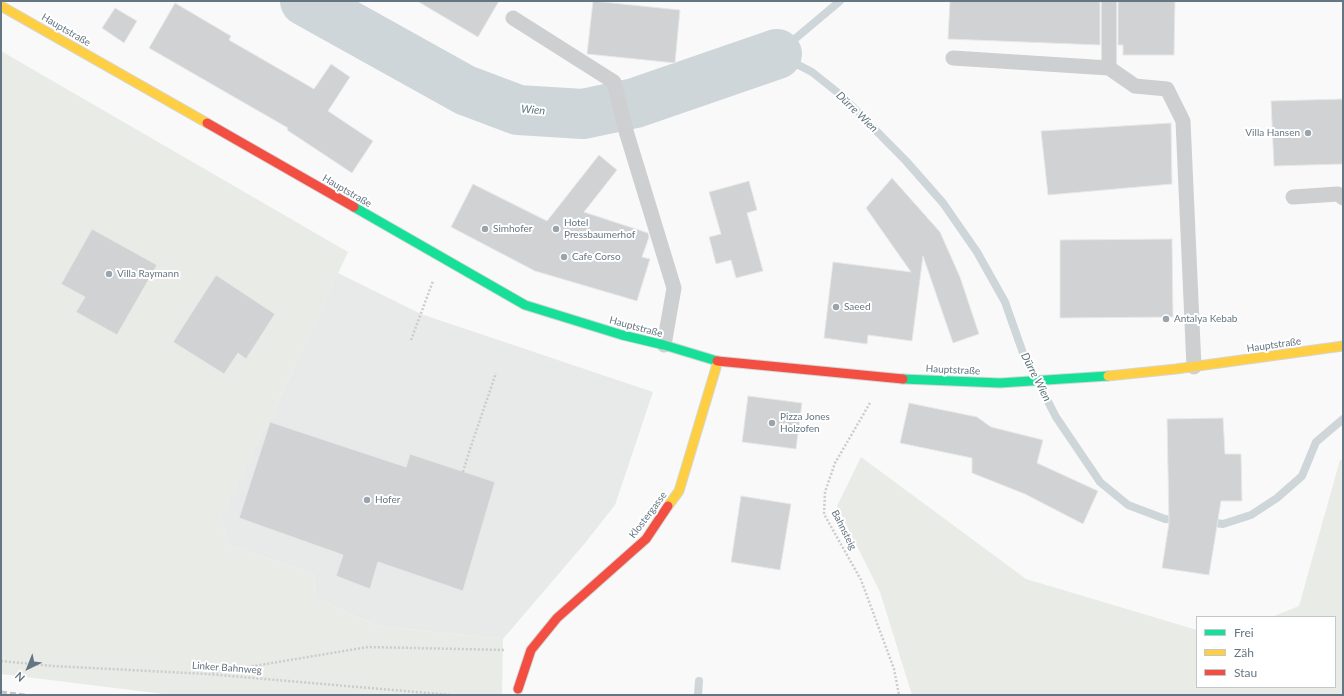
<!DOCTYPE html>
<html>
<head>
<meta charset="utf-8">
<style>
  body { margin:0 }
  #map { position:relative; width:1344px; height:696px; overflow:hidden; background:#f9f9f9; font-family:Lato,sans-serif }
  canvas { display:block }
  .frame { position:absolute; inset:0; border:2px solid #657683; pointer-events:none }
  .legend { position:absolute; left:1196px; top:616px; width:140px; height:72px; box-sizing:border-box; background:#fff; border:1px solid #c1c8cd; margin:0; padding:5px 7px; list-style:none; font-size:12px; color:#657683 }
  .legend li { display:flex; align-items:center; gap:8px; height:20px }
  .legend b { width:20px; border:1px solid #c1c8cd }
  .north { position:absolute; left:8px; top:648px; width:40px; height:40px; -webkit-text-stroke:3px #fff; paint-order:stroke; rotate:223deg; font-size:11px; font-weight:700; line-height:16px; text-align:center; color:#657683 }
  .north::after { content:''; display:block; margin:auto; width:14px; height:18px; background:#657683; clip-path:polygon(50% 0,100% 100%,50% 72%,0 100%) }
</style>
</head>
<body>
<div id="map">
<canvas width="1344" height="696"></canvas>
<div class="frame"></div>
<ul class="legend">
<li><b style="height:5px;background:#16e098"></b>Frei</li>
<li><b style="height:5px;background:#ffcf43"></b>Zäh</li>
<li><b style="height:5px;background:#f24e42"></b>Stau</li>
</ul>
<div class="north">N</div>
</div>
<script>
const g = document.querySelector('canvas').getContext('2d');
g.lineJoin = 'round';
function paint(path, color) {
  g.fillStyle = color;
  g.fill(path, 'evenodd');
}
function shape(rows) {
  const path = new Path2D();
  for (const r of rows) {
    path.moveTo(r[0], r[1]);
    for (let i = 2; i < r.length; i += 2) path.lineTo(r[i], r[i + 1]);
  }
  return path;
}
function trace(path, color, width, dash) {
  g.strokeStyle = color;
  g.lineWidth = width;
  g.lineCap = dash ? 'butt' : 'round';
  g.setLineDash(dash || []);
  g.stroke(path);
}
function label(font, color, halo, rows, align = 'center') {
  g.font = font + ' Lato,sans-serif';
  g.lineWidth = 4;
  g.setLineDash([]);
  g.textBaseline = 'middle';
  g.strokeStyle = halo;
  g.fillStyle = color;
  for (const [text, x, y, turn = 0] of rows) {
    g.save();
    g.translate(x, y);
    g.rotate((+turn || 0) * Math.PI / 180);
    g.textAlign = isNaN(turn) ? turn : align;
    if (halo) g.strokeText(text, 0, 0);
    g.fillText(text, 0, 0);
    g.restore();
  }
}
paint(shape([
  [338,273,421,314,653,392,615,505,585,543,503,639,378,626,314,598,315,575,229,545,220,518,276,406]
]), '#e8e9e9');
paint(shape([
  [1,51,348,252,276,406,220,518,229,545,315,575,314,598,378,626,503,639,502,695,172,695,1,674],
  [861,457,1026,579,1197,630,1197,687,1335,687,1335,617,1272,617,1299,606,1340,460,1343,460,1343,695,912,695,880,592,837,506]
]), '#e8ebe6');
trace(shape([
  [840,1,777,54,812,72,842,96,906,161,943,203,977,252,1005,302,1023,353,1056,417,1100,482,1128,505,1165,519,1179,520],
  [1208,522,1223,524,1251,515,1277,498,1302,476,1316,442,1343,419],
  [698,695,699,681]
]), '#ced6d9', 8);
trace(shape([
  [305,1,465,90,518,110,583,114,635,103,777,54]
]), '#ced6d9', 50);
const building = shape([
  [417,1,499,1,478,37,417,1],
  [593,1,680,10,675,63,587,54,593,1],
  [950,1,1100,1,1100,45,948,39,950,1],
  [1118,1,1175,1,1174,55,1123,55,1123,45,1118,45,1118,1],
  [175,3,231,36,229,40,314,89,331,64,350,77,328,111,373,141,352,173,287,130,288,128,149,48,175,3],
  [115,8,137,21,124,43,102,28,115,8],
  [1343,99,1343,164,1274,166,1271,101,1343,99],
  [1171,123,1172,184,1048,195,1041,131,1171,123],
  [599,155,617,170,584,212,648,233,649,237,642,257,650,259,637,301,535,271,451,227,473,184,547,221,599,155],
  [892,178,940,232,960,277,979,334,953,343,923,256,912,341,868,335,867,344,824,338,833,262,911,272,866,208,892,178],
  [749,181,757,210,747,213,763,271,736,278,731,260,716,264,709,237,721,234,709,192,749,181],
  [92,229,157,265,117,335,76,312,85,297,61,284,92,229],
  [1172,239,1173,317,1060,318,1060,240,1172,239],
  [216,275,275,314,246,359,238,353,224,374,173,342,216,275],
  [748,396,802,403,796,449,742,442,748,396],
  [909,403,977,417,991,427,1043,440,1037,463,1098,491,1083,524,1025,494,972,473,972,458,900,443,909,403],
  [1223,418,1225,454,1241,454,1242,501,1221,501,1209,575,1162,568,1169,523,1167,419,1223,418],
  [270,422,406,467,410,454,495,482,463,591,378,562,370,589,336,576,343,555,239,518,270,422],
  [741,496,791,504,780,570,731,562,741,496]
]);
paint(building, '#d0d2d3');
trace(building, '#e8e8e8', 1);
const fast = shape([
  [354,207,525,305,622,335,664,345,717,361],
  [903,379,1000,383,1108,376]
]);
const slow = shape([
  [1,6,207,123],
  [1108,376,1176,369,1343,346],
  [668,506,679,491,718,361]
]);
const jam = shape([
  [207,123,354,207],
  [717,361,903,379],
  [518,689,531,650,557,618,646,539,668,506]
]);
trace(fast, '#d5d6d7', 11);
trace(slow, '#d5d6d7', 11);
trace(jam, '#d5d6d7', 11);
trace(shape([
  [411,340,433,281],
  [870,403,835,463,825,492,824,514,861,580,894,669,899,695],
  [463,472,470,449,496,373],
  [1,661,53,666,207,674,451,695],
  [212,673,368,647,505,650]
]), '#cbcccd', 2.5, [2, 2]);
trace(shape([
  [1109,1,1109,68,1135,86,1167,89,1183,121,1194,367],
  [513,18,614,82,626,131,674,288,664,345],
  [953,58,1109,68],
  [1293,197,1338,194,1343,198]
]), '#cecfd0', 15);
trace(fast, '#16e098', 9);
trace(slow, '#ffcf43', 9);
trace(jam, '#f24e42', 9);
trace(shape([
  [1,692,25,695]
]), '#c3c5c6', 3, [6, 3]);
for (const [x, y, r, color] of [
  [1308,133,4,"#99a4ac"],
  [485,229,4,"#99a4ac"],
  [556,229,4,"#99a4ac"],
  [564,257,4,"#99a4ac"],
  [109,274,4,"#99a4ac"],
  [836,307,4,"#99a4ac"],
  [1166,319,4,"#99a4ac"],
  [772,423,4,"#99a4ac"],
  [367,500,4,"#99a4ac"]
]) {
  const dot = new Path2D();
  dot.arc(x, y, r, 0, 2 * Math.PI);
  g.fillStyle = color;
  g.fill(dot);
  trace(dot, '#fff', 1.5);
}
label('10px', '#657683', '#fff', [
  ["Hauptstraße",66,30,30],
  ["Hauptstraße",347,191,30],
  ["Hauptstraße",636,327,15],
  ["Hauptstraße",1274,345,-8],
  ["Hauptstraße",953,370,3],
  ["Klostergasse",648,515,-53],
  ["Bahnsteig",844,530,63],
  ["Linker Bahnweg",227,668,4]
]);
label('10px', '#657683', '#fff', [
  ["Villa Hansen",1300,133,"right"],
  ["Hotel",564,223],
  ["Pressbaumerhof",564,235],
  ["Simhofer",493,229],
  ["Cafe Corso",572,257],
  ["Villa Raymann",117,274],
  ["Saeed",844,307],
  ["Antalya Kebab",1174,319],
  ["Pizza Jones",780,417],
  ["Holzofen",780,429],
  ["Hofer",375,500]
], 'left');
label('italic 11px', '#60757c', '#fff', [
  ["Wien",533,110,5],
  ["Dürre Wien",857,112,44],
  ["Dürre Wien",1036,377,63]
]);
</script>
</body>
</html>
